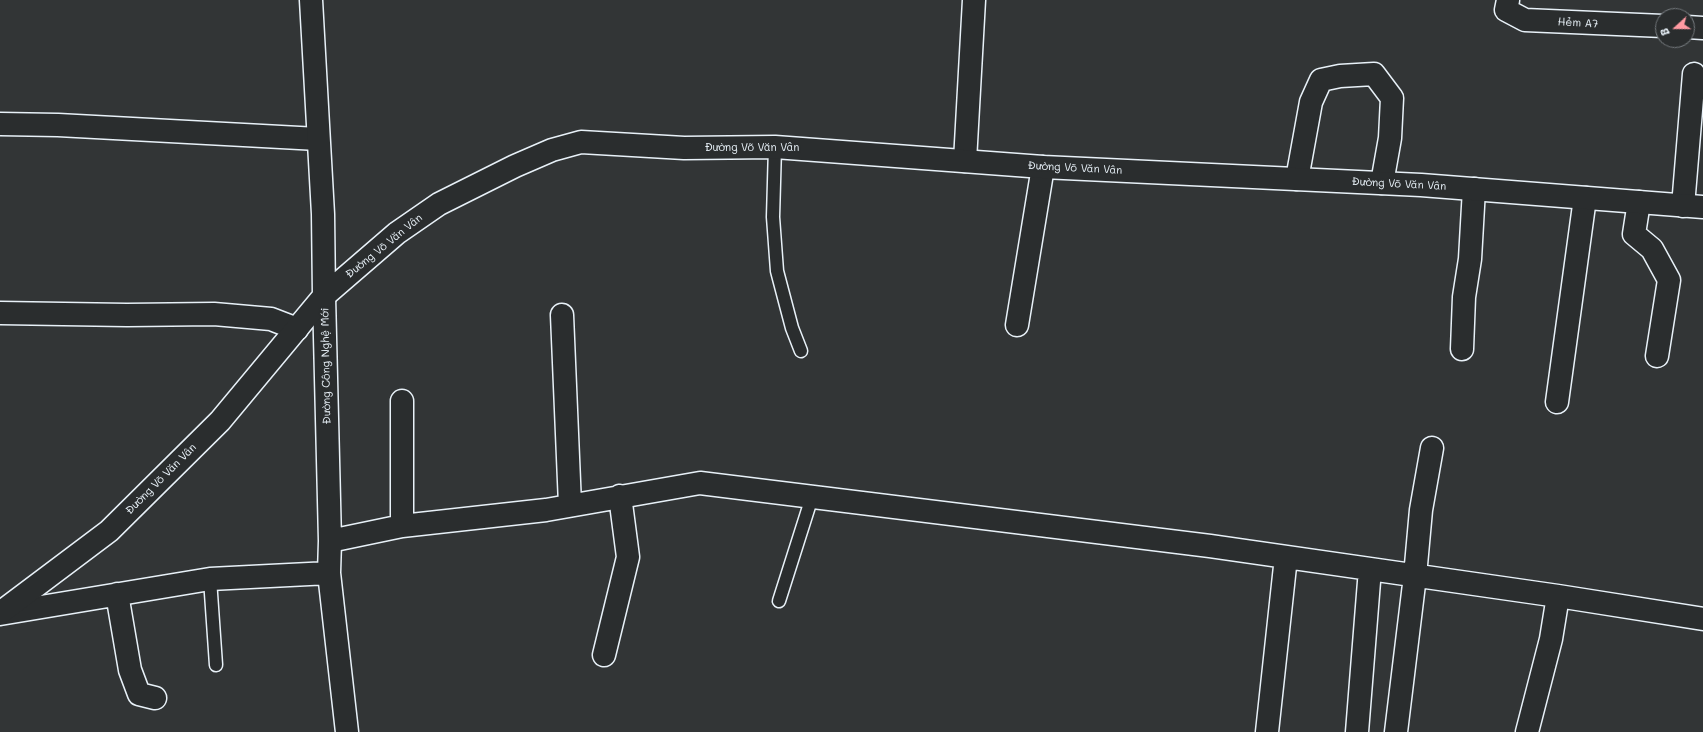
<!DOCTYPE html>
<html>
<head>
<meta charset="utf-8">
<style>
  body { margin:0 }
  #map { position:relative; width:1703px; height:732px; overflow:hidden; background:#323536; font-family:Mali,sans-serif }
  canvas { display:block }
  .north { position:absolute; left:1655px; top:8px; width:40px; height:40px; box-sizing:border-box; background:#2a2d2e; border:1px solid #767b7f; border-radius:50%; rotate:249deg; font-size:11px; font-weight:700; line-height:16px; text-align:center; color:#e8f1f8 }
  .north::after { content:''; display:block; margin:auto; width:14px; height:18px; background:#ff9aa2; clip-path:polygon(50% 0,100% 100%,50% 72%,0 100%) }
</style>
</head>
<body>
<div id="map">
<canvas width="1703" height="732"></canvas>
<div class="north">B</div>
</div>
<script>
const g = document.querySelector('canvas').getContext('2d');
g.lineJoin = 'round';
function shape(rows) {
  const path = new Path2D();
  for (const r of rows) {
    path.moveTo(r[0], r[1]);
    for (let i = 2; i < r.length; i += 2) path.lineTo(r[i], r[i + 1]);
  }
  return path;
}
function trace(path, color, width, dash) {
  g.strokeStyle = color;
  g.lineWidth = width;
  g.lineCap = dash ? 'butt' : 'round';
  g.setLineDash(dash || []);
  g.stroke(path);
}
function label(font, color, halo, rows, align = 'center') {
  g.font = font + ' Mali,sans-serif';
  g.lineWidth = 4;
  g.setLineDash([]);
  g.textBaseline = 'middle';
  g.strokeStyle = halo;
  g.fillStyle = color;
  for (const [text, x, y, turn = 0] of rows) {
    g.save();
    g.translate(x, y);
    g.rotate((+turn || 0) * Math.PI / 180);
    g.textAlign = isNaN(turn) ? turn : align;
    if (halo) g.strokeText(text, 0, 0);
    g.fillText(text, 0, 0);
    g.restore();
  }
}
const lane = shape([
  [775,147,773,217,777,271,792,328,801,351],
  [210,579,216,665],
  [779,601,812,497]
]);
const street = shape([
  [1508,0,1506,10,1525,20,1663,26],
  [1687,27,1703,28],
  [0,124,58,125,318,139],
  [965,161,974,0],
  [1297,179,1311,102,1321,80,1340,76,1374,74,1392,98,1390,138,1382,183],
  [1639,202,1634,234,1652,249,1669,280,1657,356],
  [1683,206,1694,74],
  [324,296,330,541,329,573,347,732],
  [0,313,127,315,214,314,271,319,297,329],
  [562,315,570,505],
  [1017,325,1043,167],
  [1462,349,1464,297,1470,259,1474,189],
  [1557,402,1585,198],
  [402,526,402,401],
  [330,541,402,526,546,510,700,483,1210,546,1558,596,1703,619],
  [117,594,130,670,139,694,155,698],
  [0,614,210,579,329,573],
  [604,655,628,557,620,496],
  [1267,732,1286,557],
  [1357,732,1370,569],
  [1396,732,1415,576,1421,510,1432,448],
  [1527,732,1551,639,1558,596]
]);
const secondary = shape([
  [311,0,323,214,324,296],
  [0,613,109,531,220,421,324,296,397,233,439,204,515,166,552,150,581,142,684,148,775,147,1043,167,1421,185,1703,207]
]);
trace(lane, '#e8f1f8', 15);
trace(street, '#e8f1f8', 25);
trace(secondary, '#e8f1f8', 25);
trace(lane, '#2a2d2e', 12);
trace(street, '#2a2d2e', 22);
trace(secondary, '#2a2d2e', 22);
label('11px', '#e8f1f8', '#2a2d2e', [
  ["Hẻm A7",1578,23,3],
  ["Đường Võ Văn Vân",752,148],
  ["Đường Võ Văn Vân",1075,168,3],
  ["Đường Võ Văn Vân",1399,184,3],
  ["Đường Võ Văn Vân",384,246,-39],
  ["Đường Công Nghệ Mới",326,366,-91],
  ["Đường Võ Văn Vân",161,479,-45]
]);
</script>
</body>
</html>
